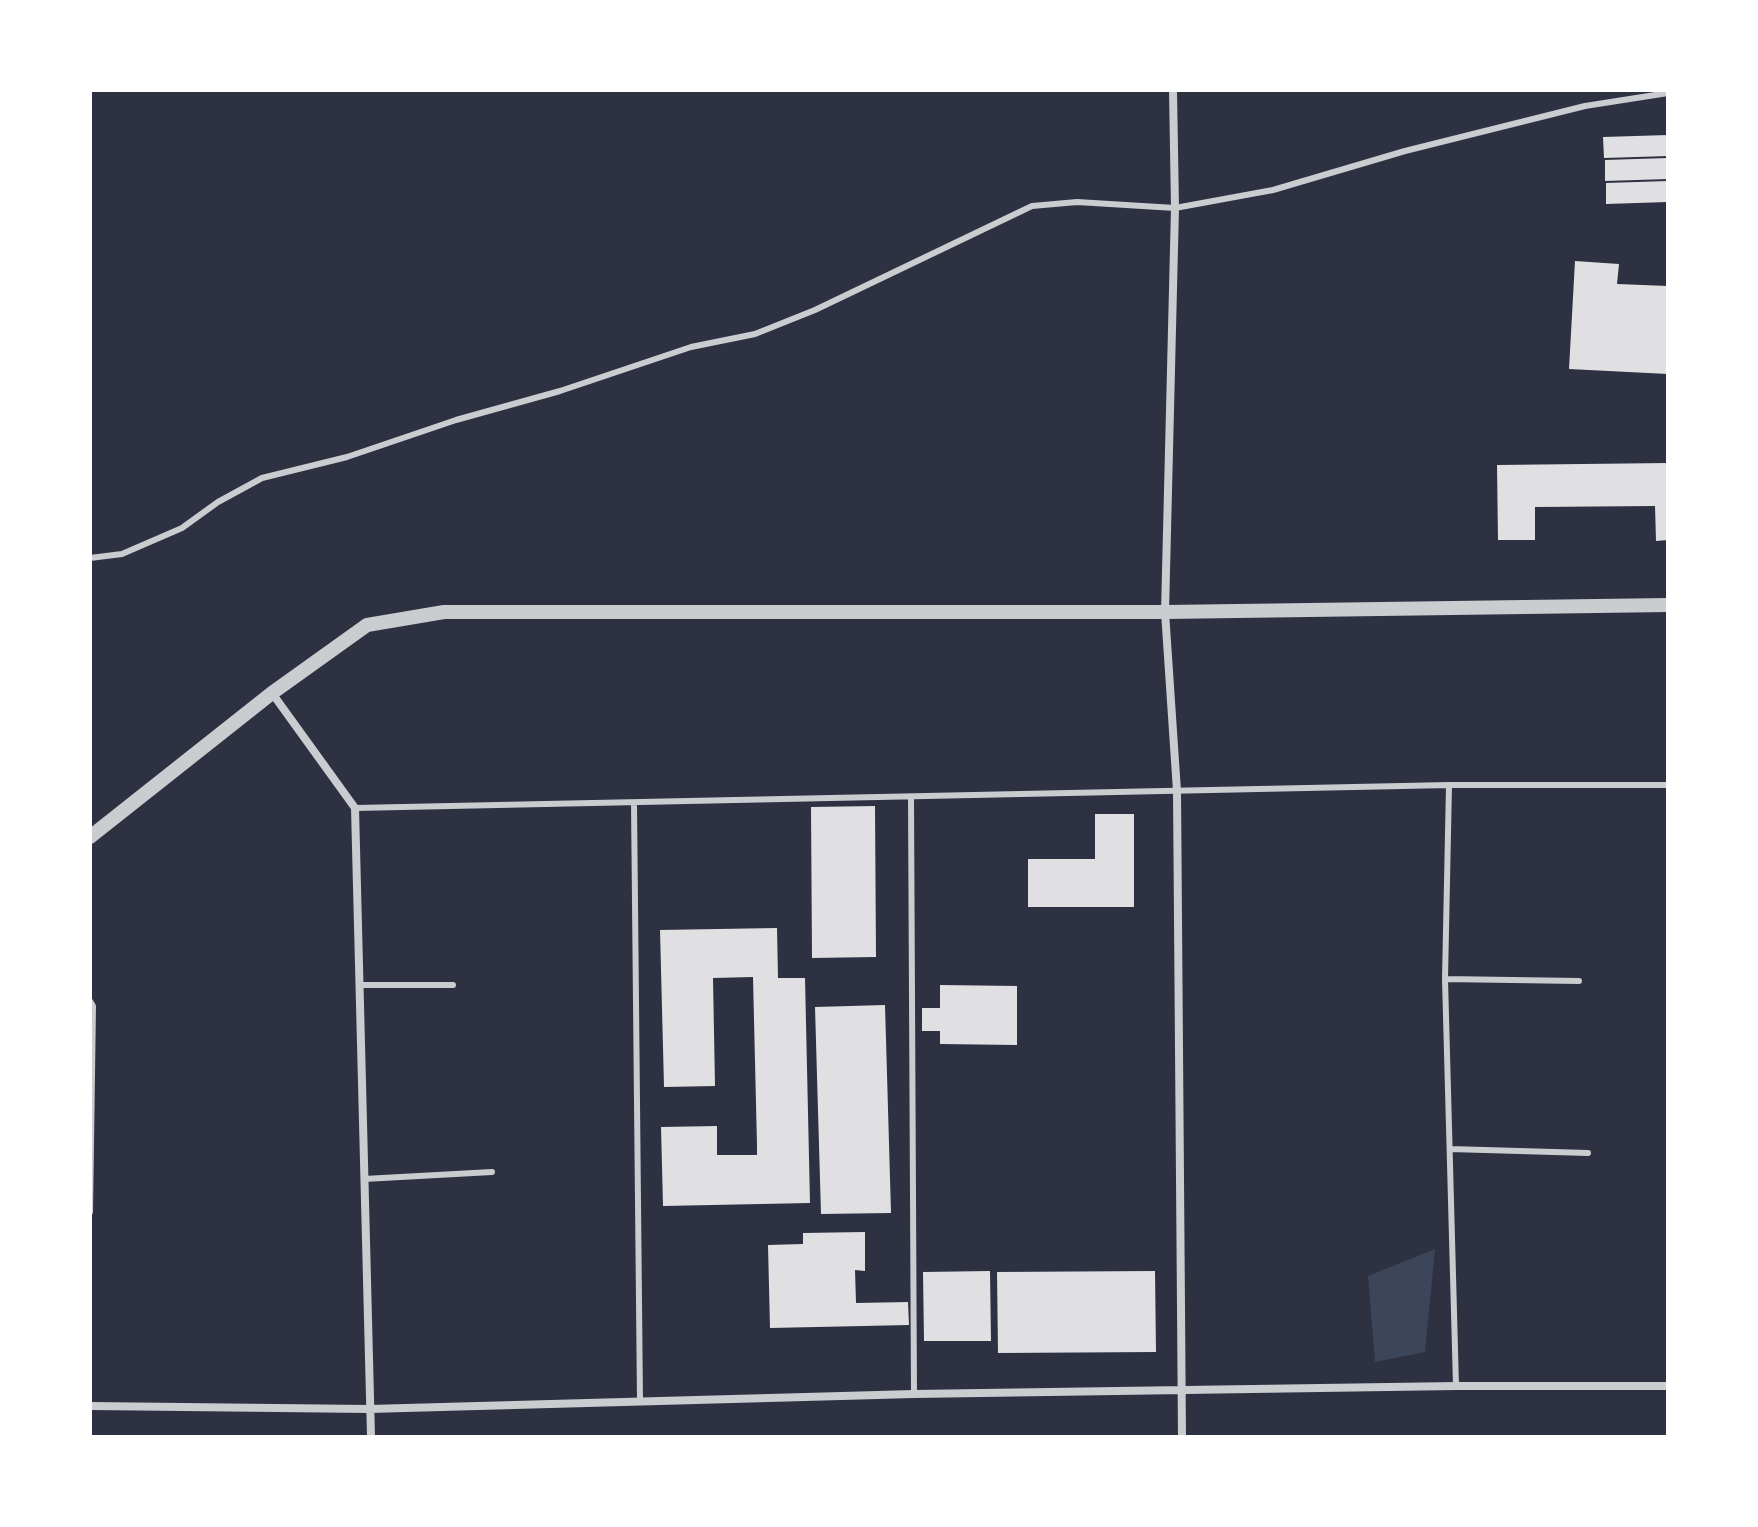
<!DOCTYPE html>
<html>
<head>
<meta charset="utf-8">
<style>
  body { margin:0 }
  #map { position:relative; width:1758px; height:1527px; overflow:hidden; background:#2d3142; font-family:Lato,sans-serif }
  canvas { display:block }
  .frame { position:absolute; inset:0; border:92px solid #fff; pointer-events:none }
</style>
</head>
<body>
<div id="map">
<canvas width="1758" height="1527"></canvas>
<div class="frame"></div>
</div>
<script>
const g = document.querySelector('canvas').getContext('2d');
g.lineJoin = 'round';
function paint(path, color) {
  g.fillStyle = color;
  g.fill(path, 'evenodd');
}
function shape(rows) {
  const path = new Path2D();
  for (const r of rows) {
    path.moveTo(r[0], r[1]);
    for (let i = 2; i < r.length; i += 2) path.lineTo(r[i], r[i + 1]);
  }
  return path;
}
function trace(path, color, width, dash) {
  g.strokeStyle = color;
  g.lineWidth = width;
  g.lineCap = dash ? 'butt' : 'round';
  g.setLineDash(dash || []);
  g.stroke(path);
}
paint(shape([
  [1435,1249,1425,1352,1375,1362,1368,1276]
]), '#3c4559');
paint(shape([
  [1668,135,1668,156,1604,158,1603,137],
  [1668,158,1668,179,1605,181,1605,160],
  [1668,181,1668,202,1606,204,1606,183],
  [1575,261,1619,264,1617,284,1668,286,1668,374,1569,369],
  [1668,463,1668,540,1656,541,1655,506,1535,507,1535,540,1498,540,1497,465],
  [875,806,876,957,812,958,811,807],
  [1095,814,1134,814,1134,907,1028,907,1028,859,1095,859],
  [777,928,778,978,805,978,810,1203,663,1206,661,1127,717,1126,717,1155,757,1155,757,1146,753,977,713,978,715,1086,664,1087,660,930],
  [940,985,1017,986,1017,1045,940,1044,940,1031,922,1031,922,1008,940,1008],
  [885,1005,891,1213,821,1214,815,1007],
  [865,1232,865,1271,855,1270,856,1303,908,1302,909,1325,770,1328,768,1245,803,1244,803,1233],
  [990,1271,991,1341,924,1341,923,1272],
  [1155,1271,1156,1352,998,1353,997,1272]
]), '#e0e0e3');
trace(shape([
  [90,558,122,554,182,528,218,502,262,478,347,457,456,420,560,391,691,347,755,334,815,310,1032,206,1077,202,1175,208,1273,190,1405,151,1585,106,1668,93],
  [1449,785,1445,979,1456,1386],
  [911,798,914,1394],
  [634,803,640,1401],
  [355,808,1449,785,1668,785],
  [1445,979,1579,981],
  [359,985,453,985],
  [90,1001,93,1006,90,1212],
  [1450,1149,1588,1153],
  [364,1179,492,1172]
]), '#caccd0', 6);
trace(shape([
  [1173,90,1175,208,1165,612,1177,791,1182,1437],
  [272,693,355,808,371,1437],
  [90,1406,369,1409,914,1394,1456,1386,1668,1386]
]), '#caccd0', 8);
trace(shape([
  [90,837,272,693,367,625,444,612,1165,612,1668,605]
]), '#caccd0', 14);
</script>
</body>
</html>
